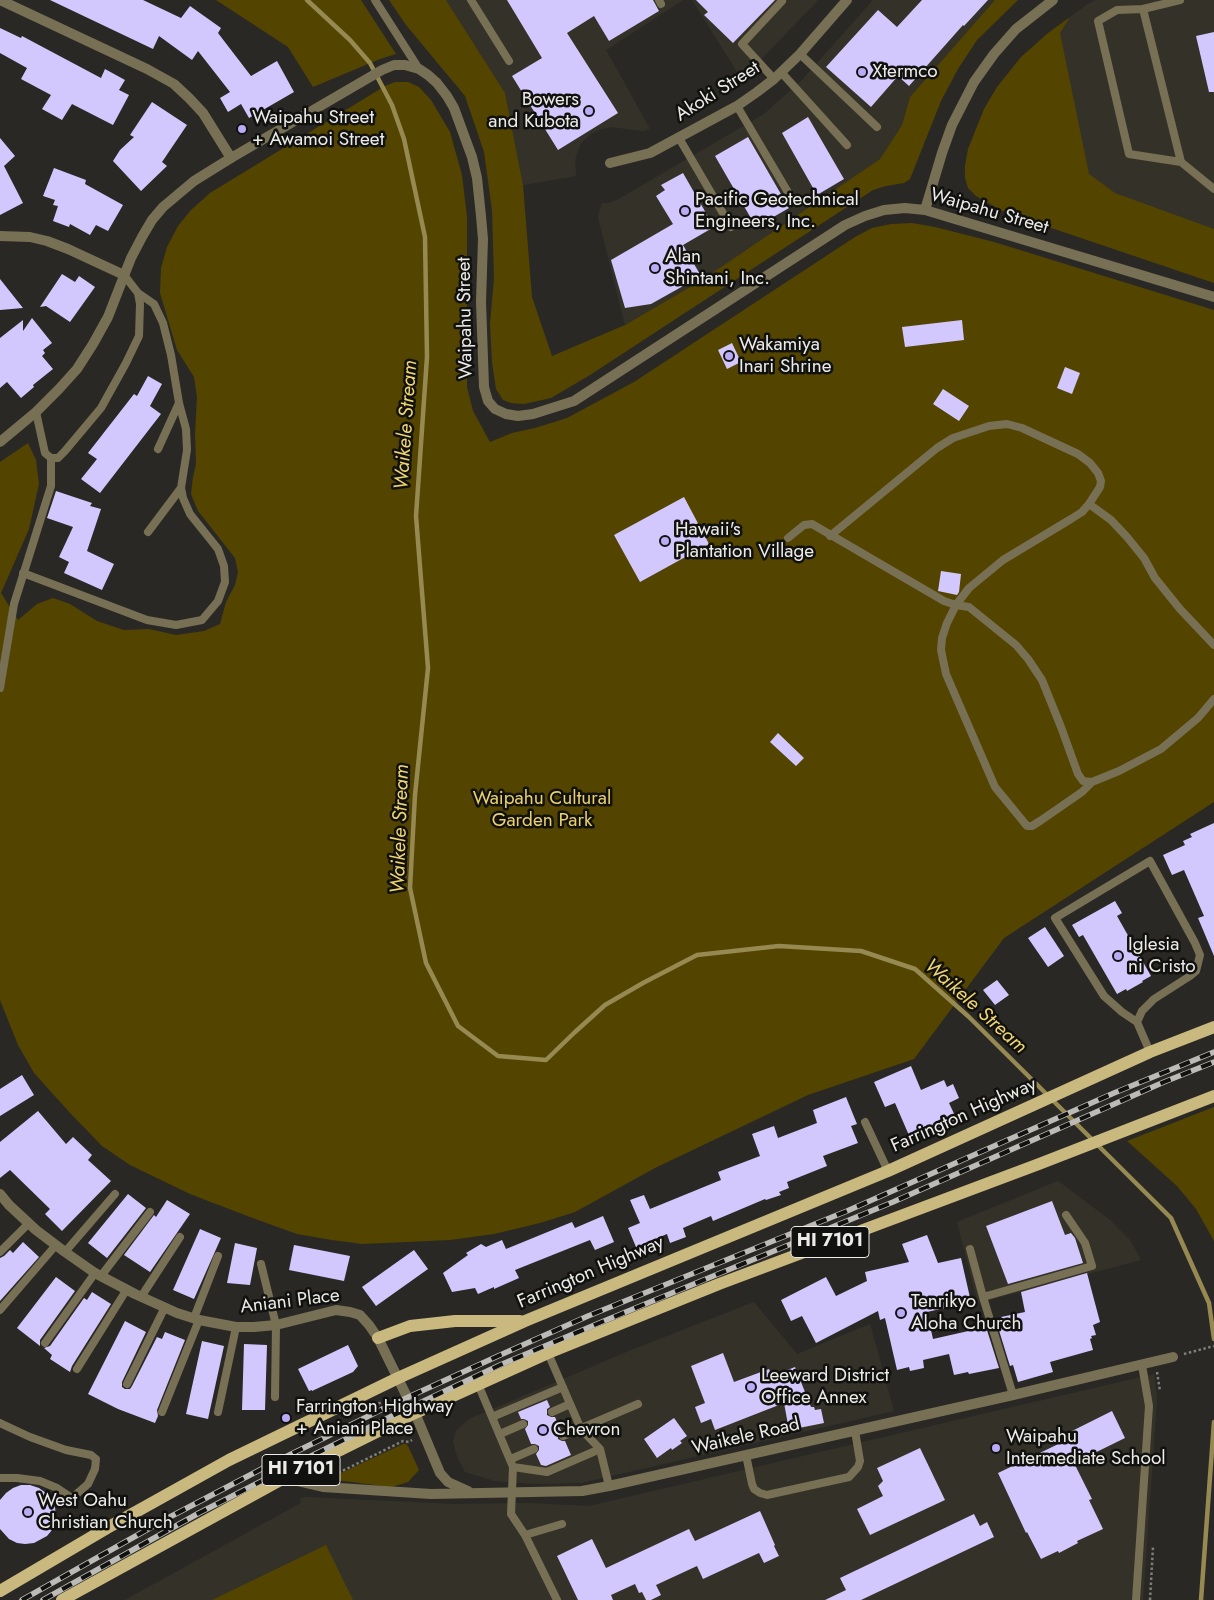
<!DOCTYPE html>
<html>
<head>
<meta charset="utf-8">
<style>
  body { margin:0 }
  canvas { display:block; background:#292824 }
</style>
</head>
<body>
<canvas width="1214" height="1600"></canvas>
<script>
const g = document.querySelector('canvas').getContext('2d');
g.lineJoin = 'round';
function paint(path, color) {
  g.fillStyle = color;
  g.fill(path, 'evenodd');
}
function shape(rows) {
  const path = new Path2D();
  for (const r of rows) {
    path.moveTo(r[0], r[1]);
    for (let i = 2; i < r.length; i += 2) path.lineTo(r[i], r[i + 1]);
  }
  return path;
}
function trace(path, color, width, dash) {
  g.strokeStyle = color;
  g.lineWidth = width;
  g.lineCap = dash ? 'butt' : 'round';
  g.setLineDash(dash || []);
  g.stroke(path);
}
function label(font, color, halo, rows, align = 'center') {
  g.font = font + ' Jost,sans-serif';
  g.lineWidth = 5;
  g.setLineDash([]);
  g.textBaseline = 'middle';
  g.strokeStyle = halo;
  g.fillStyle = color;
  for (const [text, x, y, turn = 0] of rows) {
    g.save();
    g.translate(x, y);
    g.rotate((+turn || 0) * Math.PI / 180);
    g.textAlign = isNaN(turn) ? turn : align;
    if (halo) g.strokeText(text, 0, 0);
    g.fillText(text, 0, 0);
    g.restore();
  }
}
paint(shape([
  [446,0,683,0,606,50,650,129,643,131,611,127,602,129,591,134,581,143,575,160,576,176,523,185,505,93],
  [692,0,818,0,751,70,741,78],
  [873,0,995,0,910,97,902,125,880,159,702,280,625,325,598,217,602,203,608,203,617,200,764,114,802,80],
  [1096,0,1214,0,1214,252,1127,219,1008,123,1036,68,1070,17,1088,4],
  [1058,1181,1110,1220,1130,1240,1141,1260,978,1303,957,1222],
  [754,1302,797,1354,870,1324,894,1411,581,1483,535,1484,495,1481,465,1472,457,1456,453,1441,456,1431,469,1419,629,1351],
  [1154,1374,1157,1399,1143,1600,125,1600,301,1503,300,1499,305,1497,454,1504,527,1503,589,1506]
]), '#343228');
paint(shape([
  [216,0,361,0,396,54,380,59,313,87,288,47],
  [389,0,446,0,505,93,523,185,532,297,552,356,625,325,702,280,880,159,902,125,910,97,995,0,1018,0,977,40,958,69,941,101,910,179,904,183,886,186,873,190,590,375,551,398,524,404,511,403,503,400,496,389,492,362,490,324,494,279,492,210,484,152,465,96,406,25],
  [1070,17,1060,33,1089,174,1115,193,1214,229,1214,283,1004,212,976,196,968,188,965,178,965,166,968,149,984,109,997,87,1021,57,1048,33],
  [395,82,408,82,419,87,431,100,450,132,462,175,467,217,467,387,473,411,490,442,512,433,535,428,567,418,634,382,855,237,872,228,891,224,912,223,935,227,994,242,1214,310,1214,802,1004,938,914,1059,808,1095,655,1168,575,1212,540,1223,494,1234,450,1240,362,1244,332,1240,297,1234,250,1217,190,1194,130,1165,102,1146,72,1115,34,1073,18,1045,0,1000,0,462,28,443,36,460,39,484,29,529,1,593,18,620,37,604,53,598,70,604,97,621,124,630,149,629,176,635,204,631,220,624,226,602,235,585,238,572,235,558,198,511,191,494,193,477,196,464,195,434,197,397,194,377,177,350,160,293,161,268,167,247,178,226,191,210,210,193,385,86],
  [1214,1107,1214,1241,1196,1209,1177,1186,1127,1141],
  [403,1444,406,1444,408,1446,419,1470,408,1482,391,1487,336,1480,335,1479,337,1475],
  [326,1545,353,1600,212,1600]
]), '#534400');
trace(shape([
  [307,0,350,40,370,63,392,105,404,139,425,237,427,357,416,516,428,668,415,795,410,888,426,963,458,1026,498,1056,546,1060,575,1032,605,1005,643,983,697,955,779,946,861,951,915,969,969,1017,1171,1218,1209,1303,1214,1339],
  [1201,1600,1214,1422]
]), '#968952', 4.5);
paint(shape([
  [50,0,143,0,181,18,190,6,221,28,218,33,251,76,277,61,294,92,249,118,241,104,228,112,220,98,230,92,198,51,192,60,159,36,153,49],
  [507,0,653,0,659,11,609,41,594,16,567,33,618,113,558,150,512,76,542,58],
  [696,0,775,0,733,43,704,15,708,12],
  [922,0,988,0,964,26,963,25,909,86,898,76,871,107,826,67,878,10,897,27],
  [0,28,21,38,22,36,101,78,105,69,125,80,119,90,129,95,113,125,72,104,62,120,42,109,51,95,21,79,27,68,0,53],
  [1214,32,1214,92,1209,92,1196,36],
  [152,102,187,125,162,162,167,166,141,191,113,161,120,150,134,137,130,135],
  [808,117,844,179,817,195,782,133],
  [748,137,789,208,756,227,715,156],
  [0,138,15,156,4,166,23,203,0,215],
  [54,168,86,180,85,184,123,205,108,231,96,225,90,235,70,224,69,227,53,221,58,206,53,205,55,200,43,196],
  [683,173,714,227,683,245,701,276,651,304,625,308,611,260,673,224,656,196,665,190,661,185],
  [62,274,75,282,79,276,95,287,70,322,46,306,40,307],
  [0,279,23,308,0,310],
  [32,318,52,343,43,350,45,353,42,356,53,369,33,385,34,387,21,398,7,382,0,388,0,338,23,320,23,331],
  [962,320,964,340,905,347,902,327],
  [732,343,741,362,727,369,718,350],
  [1065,367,1080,373,1072,394,1057,388],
  [148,376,162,384,150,406,161,414,100,493,81,479,97,459,88,453,134,394,137,396],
  [943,389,969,406,959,421,933,404],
  [56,491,92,503,90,506,101,509,87,551,114,564,102,590,64,573,69,562,59,557,73,527,47,518],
  [684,497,709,544,640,582,614,535],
  [941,571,961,574,959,592,957,595,938,591],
  [778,733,804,758,796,766,770,742],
  [1214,823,1214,956,1198,918,1204,916,1184,870,1172,875,1163,855,1185,845,1183,841,1192,837,1190,834],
  [1115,901,1122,913,1117,916,1151,976,1142,981,1143,982,1127,991,1126,989,1117,994,1083,935,1079,937,1072,925],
  [1045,927,1064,956,1048,967,1028,938],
  [997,980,1009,995,995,1005,983,990],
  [911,1066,921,1090,944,1080,947,1087,953,1084,959,1098,949,1103,957,1120,911,1140,895,1103,885,1107,874,1082],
  [22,1075,34,1095,0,1116,0,1089],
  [846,1097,857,1124,851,1126,858,1143,823,1156,827,1166,787,1182,789,1188,779,1192,781,1195,766,1200,765,1199,713,1221,711,1216,683,1228,686,1237,670,1243,667,1234,636,1247,628,1228,640,1223,630,1200,644,1195,650,1209,721,1180,718,1172,760,1156,752,1134,774,1126,778,1138,817,1123,813,1110],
  [38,1111,66,1144,73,1137,92,1155,88,1160,111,1181,62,1231,45,1214,50,1209,10,1170,0,1178,0,1142],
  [128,1194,146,1208,107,1258,88,1243],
  [167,1200,190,1214,150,1272,124,1255,154,1215,156,1217],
  [1052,1201,1065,1235,1071,1233,1075,1238,1083,1263,1008,1284,986,1226],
  [603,1216,614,1242,595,1250,590,1240,515,1270,519,1278,494,1289,494,1287,478,1294,475,1288,452,1292,443,1273,468,1255,466,1253,481,1244,486,1247,502,1240,506,1249,572,1222,575,1228],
  [200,1229,221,1238,194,1299,173,1290],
  [927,1235,938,1263,961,1258,971,1302,927,1312,933,1339,986,1327,999,1368,969,1374,968,1372,954,1375,949,1354,923,1360,924,1368,910,1371,909,1367,897,1370,885,1318,880,1320,878,1311,816,1343,802,1316,791,1321,781,1300,826,1277,836,1296,867,1281,865,1272,909,1262,902,1244],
  [23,1242,39,1257,0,1301,0,1258,4,1256,10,1250,13,1253],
  [235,1243,257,1248,250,1285,227,1283],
  [294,1245,350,1256,344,1281,289,1270],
  [414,1250,428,1269,376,1306,362,1287],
  [1087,1273,1100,1322,1093,1325,1096,1335,1091,1336,1092,1338,1090,1339,1093,1350,1050,1362,1053,1372,1018,1382,1013,1365,1010,1366,997,1324,1003,1323,1001,1317,1025,1312,1021,1292],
  [56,1277,75,1291,40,1340,40,1346,17,1328],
  [92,1292,111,1304,72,1366,70,1372,50,1359,52,1355,44,1348,50,1346,84,1298,87,1300],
  [125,1321,146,1332,122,1382,122,1387,125,1389,130,1389,132,1386,157,1337,162,1339,165,1332,185,1340,157,1410,158,1416,155,1423,118,1409,88,1394],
  [202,1341,224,1346,208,1419,186,1414],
  [244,1344,267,1345,265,1410,242,1410],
  [348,1345,358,1366,353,1372,312,1391,312,1390,309,1391,298,1369],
  [723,1353,734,1382,769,1369,772,1376,795,1367,811,1407,814,1407,815,1410,821,1409,824,1423,789,1430,784,1403,715,1430,711,1419,701,1423,695,1407,705,1403,691,1366],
  [547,1400,550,1407,547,1409,547,1415,551,1417,555,1417,561,1431,558,1435,558,1439,562,1441,565,1441,571,1455,546,1466,541,1465,536,1454,539,1450,539,1446,535,1444,531,1444,525,1429,528,1425,528,1421,524,1419,521,1419,518,1412],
  [1112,1411,1125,1438,1074,1463,1092,1499,1089,1500,1103,1529,1077,1541,1078,1543,1059,1553,1058,1551,1041,1559,1027,1532,1026,1533,998,1473,1073,1437,1070,1432],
  [674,1418,687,1436,680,1441,682,1443,672,1450,671,1448,657,1458,644,1439],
  [920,1448,945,1500,870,1535,857,1509,883,1496,878,1486,883,1481,877,1468],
  [21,1485,30,1485,39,1488,46,1493,52,1500,55,1508,56,1515,52,1530,47,1536,34,1543,25,1544,17,1543,9,1539,0,1529,0,1500,6,1493,13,1488],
  [760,1511,775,1545,774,1546,779,1556,764,1563,759,1553,703,1579,697,1566,656,1585,661,1595,651,1600,646,1600,642,1592,639,1593,635,1584,611,1595,613,1600,578,1600,557,1556,592,1539,606,1568,689,1529,695,1541],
  [974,1514,980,1526,987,1522,994,1537,861,1600,825,1600,846,1590,840,1578]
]), '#d3c8fe');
trace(shape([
  [1184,1354,1214,1346],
  [1157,1372,1160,1391],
  [379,1402,385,1413],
  [334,1475,403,1441,409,1442,412,1440],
  [1150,1600,1153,1547]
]), '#7f7e7a', 2.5, [2.5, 2.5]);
trace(shape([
  [375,0,419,69],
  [471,0,509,61],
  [659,0,661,4],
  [1180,0,1143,9,1181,162,1214,189],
  [1143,9,1117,10,1098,21,1129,154,1181,162],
  [800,54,877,127],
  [781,72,847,145],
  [774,79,742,44,782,1],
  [737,106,789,194],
  [679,138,731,227],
  [36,412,45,453,51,458,58,458,65,451,101,408,126,363,139,336,140,304,138,293,124,275],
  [158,449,179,403],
  [1089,504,1111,520,1127,537,1144,558,1155,578,1180,609,1214,645],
  [148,532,181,488],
  [830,536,937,448,953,438,989,426,1007,424,1022,428,1078,454,1090,463,1098,473,1101,481,1100,487,1089,504,1082,512,1071,519,1003,560,969,588,956,605,947,623,942,638,941,650,946,674,995,787,1027,826,1032,826,1040,821,1082,792,1092,782],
  [788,538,804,525,812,524,944,601,956,605,969,607,1016,645,1028,659,1042,680,1061,727,1078,774,1083,781,1092,782,1119,771,1161,749,1198,718,1214,699],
  [23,573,147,620,176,625,202,620,218,601,225,582,224,566,218,549,190,514,183,498,181,488,187,450,186,429,179,403,171,355,163,323,154,304,138,293],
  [0,688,14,604,51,486,51,458],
  [1150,861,1195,943,1200,955,1196,971,1190,976,1154,999,1142,1011,1137,1022,1122,1012,1104,996,1055,918,1150,861],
  [1137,1022,1150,1052],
  [865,1122,888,1171],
  [970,1249,983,1297,1013,1395],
  [0,1252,29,1223],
  [65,1252,115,1194],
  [261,1264,276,1325,275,1397],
  [101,1276,150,1212],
  [141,1297,180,1237],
  [983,1297,1092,1266,1085,1243,1066,1215],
  [0,1310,56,1245],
  [194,1318,218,1256],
  [45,1343,95,1273],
  [548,1353,581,1429,600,1449,609,1486],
  [77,1369,127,1289],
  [127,1384,165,1307],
  [478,1384,513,1467,511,1514,525,1535,557,1600],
  [162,1412,199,1320],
  [218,1412,236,1327],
  [552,1412,570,1404],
  [492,1417,563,1387],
  [0,1423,30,1437,66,1450,91,1455,96,1459,95,1469,88,1484,72,1498,57,1488,40,1481,17,1478,0,1478],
  [500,1434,523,1424],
  [563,1436,638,1404],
  [746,1455,752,1484,754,1489,760,1493,767,1495,849,1477,858,1467,860,1461,855,1431],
  [511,1459,534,1449],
  [513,1467,547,1472,600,1449],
  [525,1535,562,1524],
  [1136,1600,1149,1406,1142,1365]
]), '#787054', 8);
trace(shape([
  [0,0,147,69,174,84,189,98,203,113,231,158],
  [610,163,650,153,737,106,757,92,774,79,800,54,847,0],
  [0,236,30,237,47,241,68,249,124,275],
  [0,1194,9,1205,36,1230,65,1252,95,1273,135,1294,177,1313,199,1320,236,1327,254,1327,276,1325,336,1310,350,1312,360,1315,369,1325,378,1338,415,1413,440,1473,448,1482,468,1491],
  [284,1478,323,1487,431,1494,582,1491,609,1486,1013,1395,1173,1357]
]), '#787054', 10);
trace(shape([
  [925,210,942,153,952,125,974,82,994,54,1016,29,1053,0],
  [0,442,36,412,59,389,77,369,93,344,108,317,131,258,142,237,152,220,163,207,194,181,231,158,382,70,394,65,405,65,419,69,428,75,437,83,447,96,454,108,472,157,477,178,481,216,483,239,481,302,484,387,488,401,495,409,506,414,518,416,533,414,574,401,845,225,865,216,884,210,905,208,925,210,1214,297]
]), '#787054', 10);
trace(shape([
  [378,1338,410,1326,455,1321,520,1321],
  [0,1591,107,1528,229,1460,398,1378,525,1321,888,1171,1150,1052,1214,1027],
  [62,1600,284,1478,415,1413,548,1353,719,1284,1039,1164,1214,1096]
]), '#c9b97e', 12);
const rail = shape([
  [22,1600,166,1519,271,1464,391,1405,498,1356,588,1316,847,1211,1114,1093,1214,1052],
  [43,1600,199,1513,293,1465,392,1416,500,1365,604,1321,893,1202,1164,1082,1214,1062]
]);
trace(rail, '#bcbbb8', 5.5);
trace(rail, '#11110f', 4, [11]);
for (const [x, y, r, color] of [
  [862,72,5,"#bbaaf6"],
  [589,111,5,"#bbaaf6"],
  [242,129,5,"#bbaaf6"],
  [685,211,5,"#bbaaf6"],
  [655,268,5,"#bbaaf6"],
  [729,356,5,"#bbaaf6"],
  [665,541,5,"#bbaaf6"],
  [1118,956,5,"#bbaaf6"],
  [901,1313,5,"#bbaaf6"],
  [751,1387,5,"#bbaaf6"],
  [286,1418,5,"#bbaaf6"],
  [543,1430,5,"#bbaaf6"],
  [996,1448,5,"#bbaaf6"],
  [28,1512,5,"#bbaaf6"]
]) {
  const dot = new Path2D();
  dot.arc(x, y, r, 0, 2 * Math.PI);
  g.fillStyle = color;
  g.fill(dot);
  trace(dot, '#11110f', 2);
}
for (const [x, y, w] of [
  [830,1242,78],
  [301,1470,78]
]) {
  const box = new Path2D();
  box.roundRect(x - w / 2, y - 15.5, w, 31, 4);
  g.fillStyle = '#11110f';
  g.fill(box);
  trace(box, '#ecebe8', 1);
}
label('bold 18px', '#ecebe8', null, [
  ["HI 7101",830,1242],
  ["HI 7101",301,1470]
]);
label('19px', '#ecebe8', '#11110f', [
  ["Xtermco",872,72],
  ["Bowers",579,100,"right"],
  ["and Kubota",579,122,"right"],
  ["Waipahu Street",252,118],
  ["+ Awamoi Street",252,140],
  ["Pacific Geotechnical",695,200],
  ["Engineers, Inc.",695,222],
  ["Alan",665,257],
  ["Shintani, Inc.",665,279],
  ["Wakamiya",739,345],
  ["Inari Shrine",739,367],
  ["Hawaii's",675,530],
  ["Plantation Village",675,552],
  ["Iglesia",1128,945],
  ["ni Cristo",1128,967],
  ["Tenrikyo",911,1302],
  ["Aloha Church",911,1324],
  ["Leeward District",761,1376],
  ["Office Annex",761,1398],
  ["Farrington Highway",296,1407],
  ["+ Aniani Place",296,1429],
  ["Chevron",553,1430],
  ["Waipahu",1006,1437],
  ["Intermediate School",1006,1459],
  ["West Oahu",38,1501],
  ["Christian Church",38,1523]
], 'left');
label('19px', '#ecebe8', '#11110f', [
  ["Akoki Street",718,92,-32],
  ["Waipahu Street",989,212,16],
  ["Waipahu Street",466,318,-91],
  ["Farrington Highway",964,1116,-24],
  ["Farrington Highway",591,1273,-23],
  ["Aniani Place",290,1302,-7],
  ["Waikele Road",746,1437,-13]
]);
label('19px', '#ebd16d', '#11110f', [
  ["Waipahu Cultural",542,799],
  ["Garden Park",542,821]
]);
label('italic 20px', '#efd470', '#11110f', [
  ["Waikele Stream",407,425,-86],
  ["Waikele Stream",401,829,-88],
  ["Waikele Stream",975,1007,42]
]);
</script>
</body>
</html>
